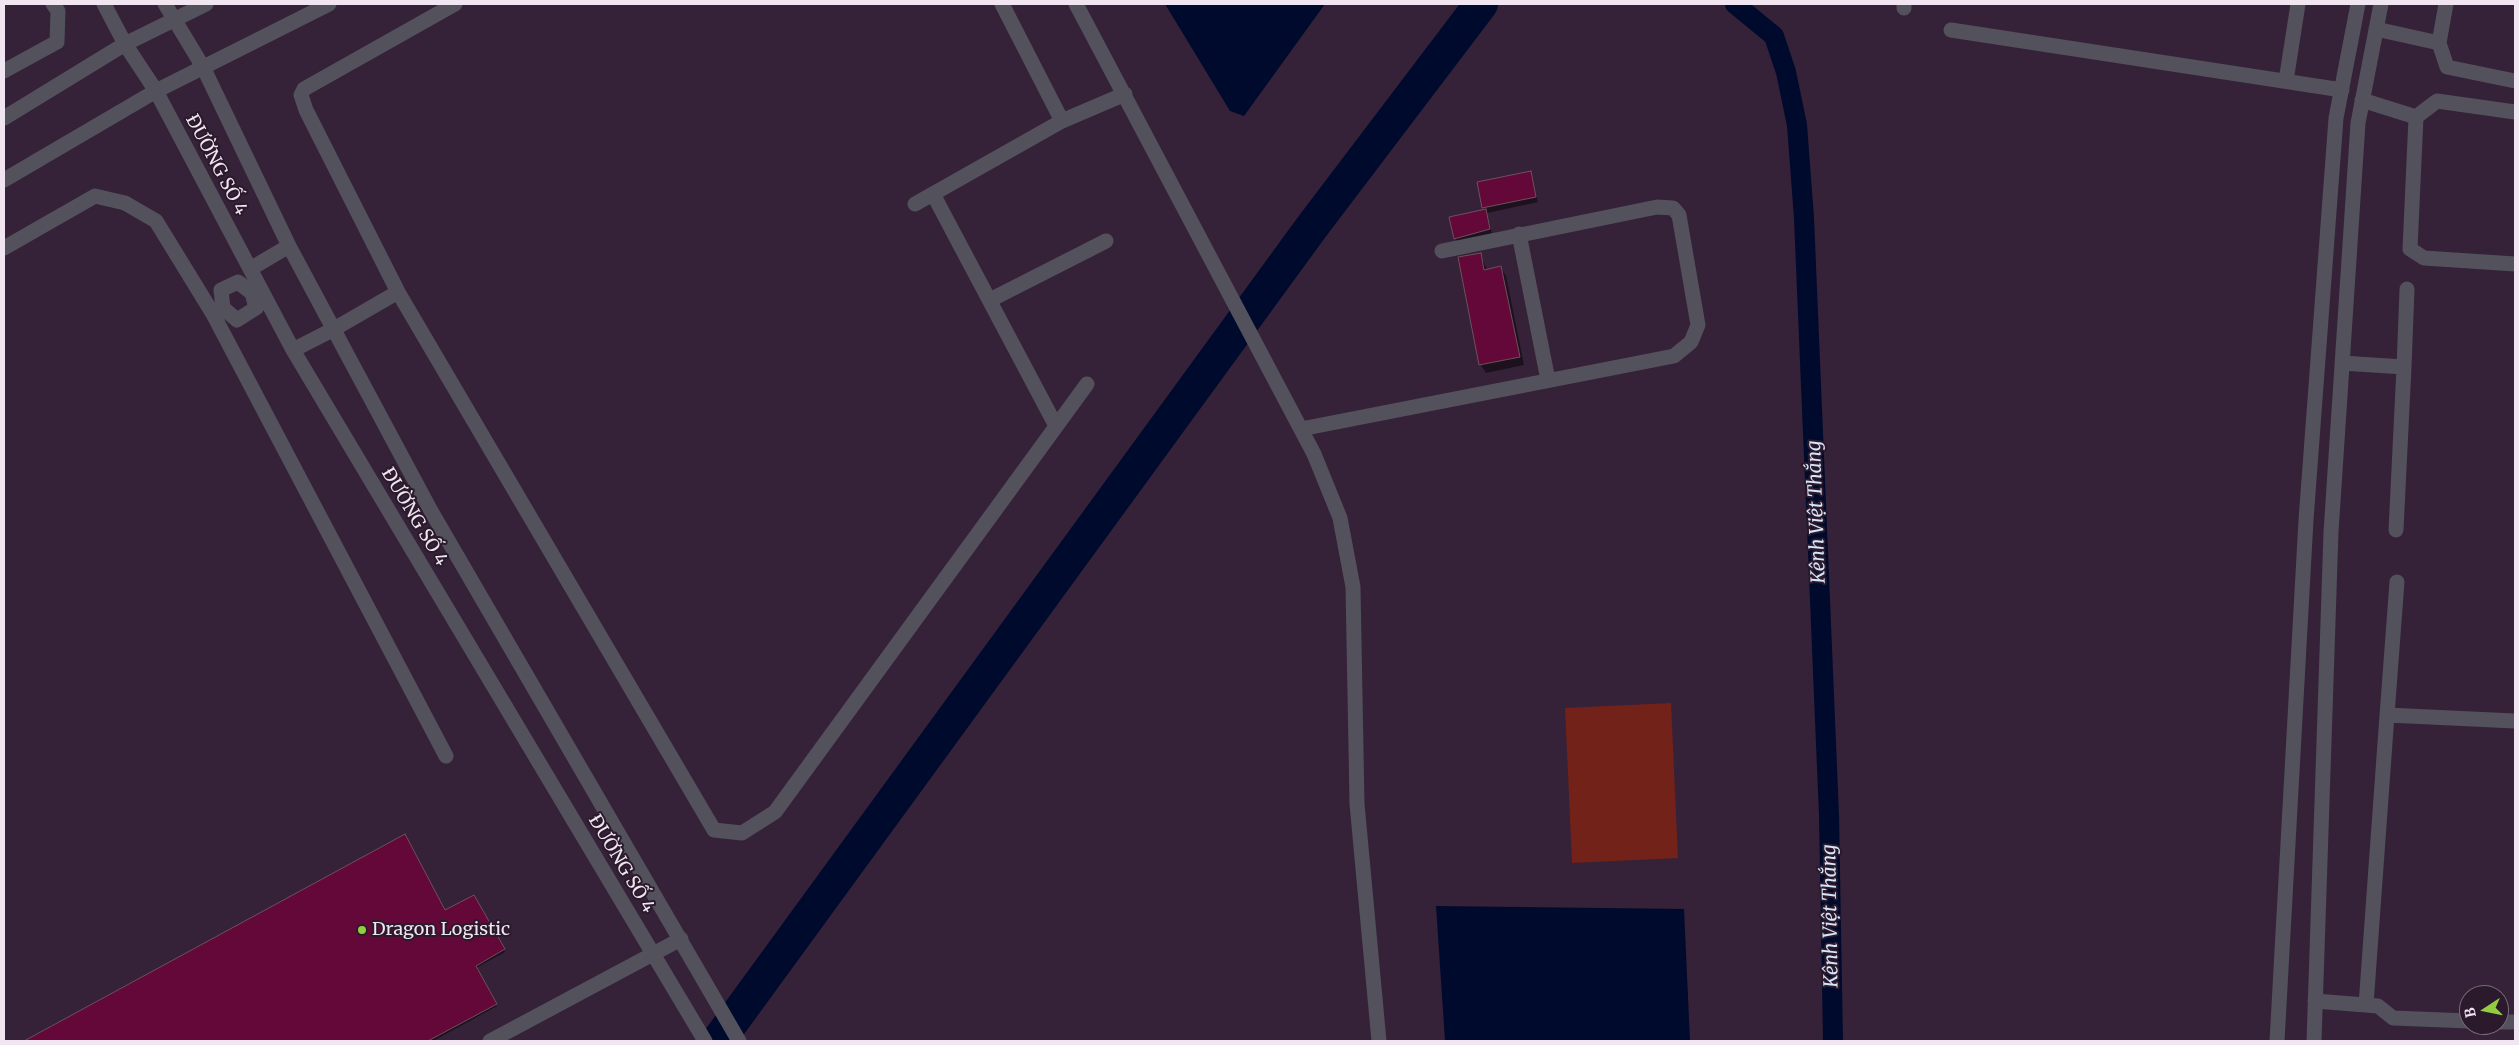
<!DOCTYPE html>
<html>
<head>
<meta charset="utf-8">
<style>
  body { margin:0 }
  #map { position:relative; width:2519px; height:1045px; overflow:hidden; background:#2a1a2c; font-family:Merriweather,serif }
  canvas { display:block }
  .frame { position:absolute; inset:0; border:5px solid #f0e5f1; pointer-events:none }
  .north { position:absolute; left:2459px; top:985px; width:50px; height:50px; box-sizing:border-box; background:#2a1a2c; border:1px solid #796b7b; border-radius:50%; rotate:259deg; font-size:14px; font-weight:700; line-height:20px; text-align:center; color:#f0e5f1 }
  .north::after { content:''; display:block; margin:auto; width:18px; height:22px; background:#92cd3f; clip-path:polygon(50% 0,100% 100%,50% 72%,0 100%) }
</style>
</head>
<body>
<div id="map">
<canvas width="2519" height="1045"></canvas>
<div class="frame"></div>
<div class="north">B</div>
</div>
<script>
const g = document.querySelector('canvas').getContext('2d');
g.lineJoin = 'round';
function paint(path, color) {
  g.fillStyle = color;
  g.fill(path, 'evenodd');
}
function shape(rows) {
  const path = new Path2D();
  for (const r of rows) {
    path.moveTo(r[0], r[1]);
    for (let i = 2; i < r.length; i += 2) path.lineTo(r[i], r[i + 1]);
  }
  return path;
}
function trace(path, color, width, dash) {
  g.strokeStyle = color;
  g.lineWidth = width;
  g.lineCap = dash ? 'butt' : 'round';
  g.setLineDash(dash || []);
  g.stroke(path);
}
function label(font, color, halo, rows, align = 'center') {
  g.font = font + ' Merriweather,serif';
  g.lineWidth = 4;
  g.setLineDash([]);
  g.textBaseline = 'middle';
  g.strokeStyle = halo;
  g.fillStyle = color;
  for (const [text, x, y, turn = 0] of rows) {
    g.save();
    g.translate(x, y);
    g.rotate((+turn || 0) * Math.PI / 180);
    g.textAlign = isNaN(turn) ? turn : align;
    if (halo) g.strokeText(text, 0, 0);
    g.fillText(text, 0, 0);
    g.restore();
  }
}
paint(shape([
  [4,4,2515,4,2515,1041,4,1041],
  [2469,995,2499,995,2499,1025,2469,1025]
]), '#352138');
paint(shape([
  [1671,703,1678,858,1572,863,1565,708]
]), '#722219');
paint(shape([
  [1165,4,1325,4,1244,116,1230,111],
  [1436,906,1684,909,1690,1041,1445,1041]
]), '#000a2c');
paint(shape([
  [1530,173,1538,202,1487,213,1492,234,1459,244,1455,238,1485,211,1483,207],
  [1480,254,1487,270,1501,268,1506,276,1524,365,1486,373,1481,365],
  [405,836,444,912,473,896,505,952,476,968,497,1006,433,1041,27,1041]
]), '#0007');
trace(shape([
  [1735,4,1774,36,1786,72,1797,125,1804,218,1829,815,1833,1041]
]), '#000a2c', 20);
trace(shape([
  [718,1041,1311,228,1481,4]
]), '#000a2c', 34);
const building = shape([
  [1531,171,1536,197,1482,208,1477,182,1531,171],
  [1486,209,1490,229,1454,239,1449,217,1486,209],
  [1481,253,1484,270,1501,266,1520,357,1479,365,1458,257,1481,253],
  [405,834,445,910,474,895,505,949,476,966,497,1004,428,1041,24,1041,405,834]
]);
paint(building, '#630838');
trace(building, '#6d515b', 1);
trace(shape([
  [104,4,125,44,156,91,293,350,705,1041],
  [165,4,203,67,289,246,431,511,739,1041],
  [455,4,304,89,301,95,306,110,398,292,714,830,742,833,775,812,1087,384],
  [1002,4,1062,121],
  [1076,4,1314,454,1340,518,1353,587,1357,804,1379,1041],
  [2446,4,2439,43,2447,67,2515,81],
  [1904,8,1904,4],
  [2376,29,2439,43],
  [1951,30,2342,90],
  [4,71,57,42,58,11,53,4],
  [2286,81,2298,4],
  [2362,100,2416,117],
  [2515,112,2437,101,2416,117,2410,249,2424,258,2515,264],
  [4,118,125,44,206,4],
  [4,180,156,91,329,4],
  [933,194,1056,426],
  [915,204,1062,121,1125,94],
  [1519,234,1548,380],
  [4,248,95,196,125,203,156,221,213,314,446,756],
  [250,269,289,246],
  [238,282,252,293,256,308,237,320,223,308,221,290,238,282],
  [990,300,1106,241],
  [293,350,334,329,398,292],
  [2342,363,2404,367,2396,530],
  [2404,367,2407,289],
  [1301,429,1674,356,1691,342,1698,325,1679,215,1673,208,1657,207,1442,251],
  [2397,582,2387,715,2515,721],
  [2315,1001,2378,1006,2393,1018,2469,1021],
  [2366,1005,2387,715],
  [2499,1022,2515,1022],
  [490,1041,681,939],
  [2277,1041,2306,520,2336,118,2358,4],
  [2314,1041,2331,532,2358,123,2381,4]
]), '#52515c', 15);
for (const [x, y, r, color] of [
  [362,930,5,"#92cd3f"]
]) {
  const dot = new Path2D();
  dot.arc(x, y, r, 0, 2 * Math.PI);
  g.fillStyle = color;
  g.fill(dot);
  trace(dot, '#2a1a2c', 2);
}
label('18px', '#f0e5f1', '#2a1a2c', [
  ["ĐƯỜNG SỐ 4",216,165,62],
  ["ĐƯỜNG SỐ 4",414,517,59],
  ["ĐƯỜNG SỐ 4",621,864,59]
]);
label('18px', '#f0e5f1', '#2a1a2c', [
  ["Dragon Logistic",372,930]
], 'left');
label('italic 19px', '#d7e6fa', '#2a1a2c', [
  ["Kênh Việt Thắng",1817,512,-92],
  ["Kênh Việt Thắng",1831,916,-91]
]);
</script>
</body>
</html>
